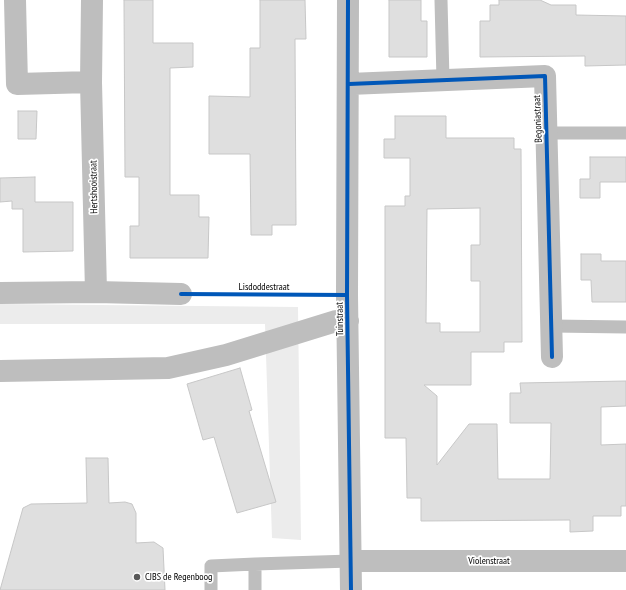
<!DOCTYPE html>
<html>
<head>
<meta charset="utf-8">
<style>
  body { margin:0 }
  canvas { display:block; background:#fff }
</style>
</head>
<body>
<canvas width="626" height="590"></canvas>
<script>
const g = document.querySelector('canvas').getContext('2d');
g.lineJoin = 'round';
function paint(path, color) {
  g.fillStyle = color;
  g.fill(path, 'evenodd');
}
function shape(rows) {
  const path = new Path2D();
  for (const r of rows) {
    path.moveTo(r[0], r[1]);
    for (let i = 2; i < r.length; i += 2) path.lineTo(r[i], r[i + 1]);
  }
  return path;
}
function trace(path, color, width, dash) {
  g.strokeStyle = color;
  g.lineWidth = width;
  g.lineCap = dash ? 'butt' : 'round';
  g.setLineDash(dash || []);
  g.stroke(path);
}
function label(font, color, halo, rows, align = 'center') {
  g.font = font + ' "PT Sans Narrow",sans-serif';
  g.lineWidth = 3.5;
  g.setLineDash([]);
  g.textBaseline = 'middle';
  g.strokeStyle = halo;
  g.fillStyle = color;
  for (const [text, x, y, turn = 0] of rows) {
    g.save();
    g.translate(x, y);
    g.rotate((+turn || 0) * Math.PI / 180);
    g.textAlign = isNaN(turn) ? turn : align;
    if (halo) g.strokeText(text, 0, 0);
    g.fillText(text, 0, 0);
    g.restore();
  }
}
paint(shape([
  [0,304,298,307,301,540,272,538,265,324,0,324]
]), '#ececec');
const building = shape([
  [124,0,153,0,153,43,193,43,193,67,170,68,170,195,199,195,199,217,209,217,208,258,130,258,130,226,139,226,139,177,125,177,124,0],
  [260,0,305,0,306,39,295,39,296,225,272,225,272,235,251,235,250,154,209,154,209,96,250,97,250,48,260,48,260,0],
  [389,0,421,0,421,21,427,21,427,57,389,57,389,0],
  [499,0,540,0,551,5,576,5,576,15,626,16,626,65,585,66,585,56,480,57,480,21,490,21,490,5,499,5,499,0],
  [18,111,37,111,36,139,18,139,18,111],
  [395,116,446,116,446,138,514,138,514,149,521,149,522,342,504,342,504,352,471,352,471,385,424,385,437,396,437,465,469,424,497,424,498,479,550,479,551,423,510,423,510,393,521,393,520,383,626,381,626,406,601,407,601,445,626,444,626,506,621,506,621,516,593,516,593,531,570,532,570,520,421,521,421,498,407,498,406,438,385,438,385,206,405,206,405,196,410,196,410,158,384,158,384,139,395,139,395,116],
  [480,208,480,245,471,245,471,281,480,281,480,332,440,332,440,323,426,323,427,209,480,208],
  [590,157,626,157,626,182,600,182,600,198,580,198,580,179,590,179,590,157],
  [35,177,35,202,73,202,73,251,23,252,23,209,12,209,12,201,0,202,0,178,35,177],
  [581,254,601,254,601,261,626,261,626,302,592,302,591,280,581,280,581,254],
  [240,368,252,410,249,411,276,502,237,513,214,437,203,440,187,384,240,368],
  [86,458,108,458,109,503,125,502,132,504,136,513,136,543,154,542,163,548,165,590,0,590,23,508,31,504,87,503,86,458]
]);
paint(building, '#dfdfdf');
trace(building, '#c7c7c7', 1);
trace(shape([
  [441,0,443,80],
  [547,133,626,133],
  [552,326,626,327],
  [211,590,211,566,255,564],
  [255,590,255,564,351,561]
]), '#bebebe', 13);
trace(shape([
  [15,0,17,84,91,82],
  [92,0,91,82,96,292],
  [348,0,347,295,351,590],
  [349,84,545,76,552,357],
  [0,293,96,292,181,294],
  [0,371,168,368,226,355,336,321,348,321],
  [351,561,626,561]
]), '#bebebe', 22);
trace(shape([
  [348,0,347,295,351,590],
  [349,84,545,76,552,357],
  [181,294,347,295]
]), '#0057b8', 4);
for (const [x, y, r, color] of [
  [137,577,4,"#595959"]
]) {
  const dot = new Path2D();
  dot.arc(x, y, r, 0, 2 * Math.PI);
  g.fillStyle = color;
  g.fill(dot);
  trace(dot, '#fff', 1.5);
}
label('10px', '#000', '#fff', [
  ["Begoniastraat",538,119,-92],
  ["Hertshooistraat",94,187,-91],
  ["Lisdoddestraat",264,287],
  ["Tuinstraat",340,319,-91],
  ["Violenstraat",489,561]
]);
label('10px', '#000', '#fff', [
  ["CJBS de Regenboog",145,577]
], 'left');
</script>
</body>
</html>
